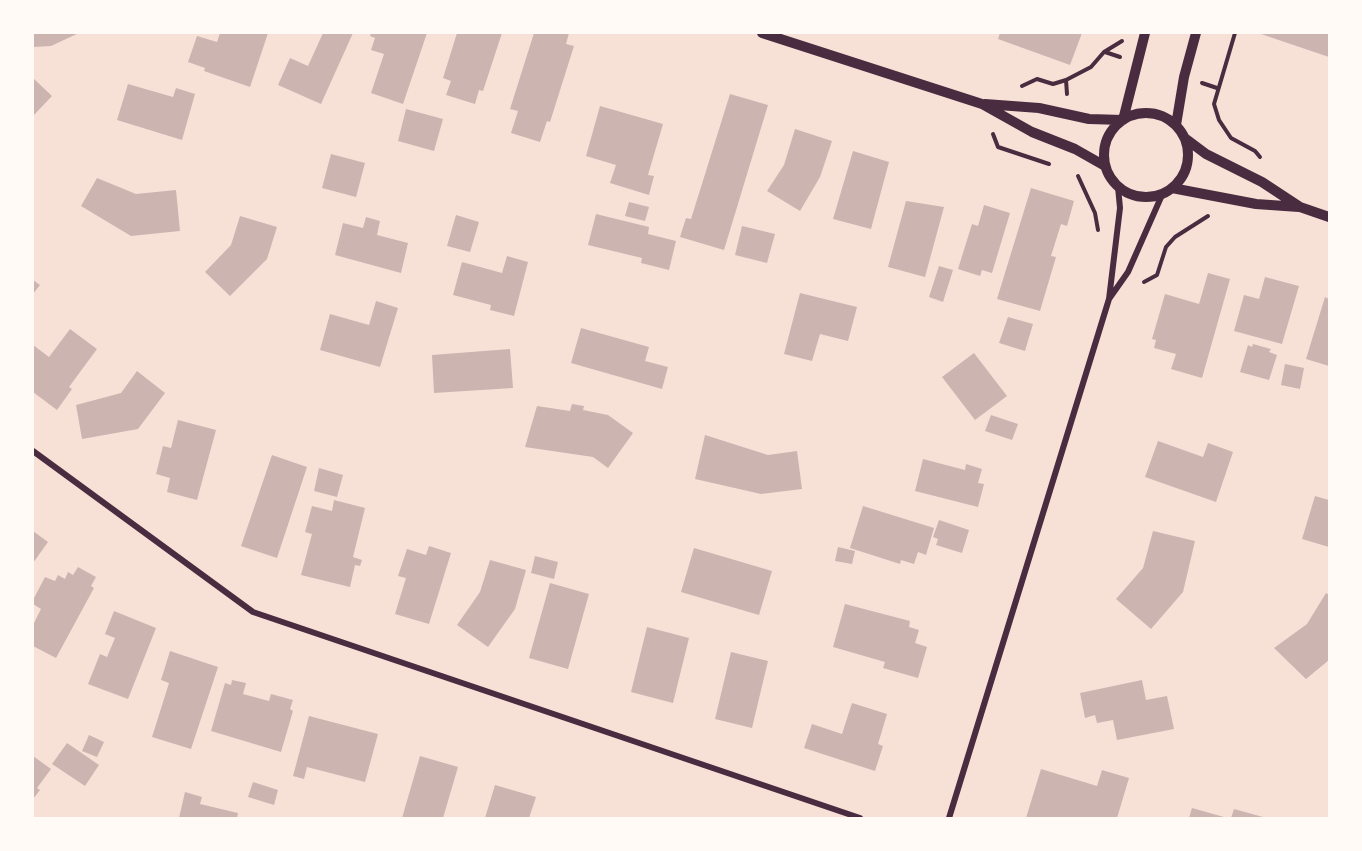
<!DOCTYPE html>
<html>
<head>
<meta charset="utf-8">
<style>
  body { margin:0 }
  #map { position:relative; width:1362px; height:851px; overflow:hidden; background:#f7e1d7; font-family:Commissioner,sans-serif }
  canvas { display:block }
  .frame { position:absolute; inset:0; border:34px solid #fffaf5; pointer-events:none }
</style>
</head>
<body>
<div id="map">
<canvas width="1362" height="851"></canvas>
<div class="frame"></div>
</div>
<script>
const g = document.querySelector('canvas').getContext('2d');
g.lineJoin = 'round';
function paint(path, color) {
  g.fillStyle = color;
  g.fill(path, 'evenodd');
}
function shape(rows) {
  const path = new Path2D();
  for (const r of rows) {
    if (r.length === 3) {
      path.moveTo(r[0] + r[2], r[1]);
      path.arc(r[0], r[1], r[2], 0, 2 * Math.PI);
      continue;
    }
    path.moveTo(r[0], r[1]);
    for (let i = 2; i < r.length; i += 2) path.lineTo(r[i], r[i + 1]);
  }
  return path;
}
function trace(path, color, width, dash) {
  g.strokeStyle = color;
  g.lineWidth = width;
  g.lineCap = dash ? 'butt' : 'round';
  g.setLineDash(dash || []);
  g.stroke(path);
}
paint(shape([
  [33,33,79,33,51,46,33,47],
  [220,33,268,33,250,87,204,71,205,68,188,62,197,36,217,42],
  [323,33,353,33,321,104,278,85,290,58,308,66],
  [371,33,427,33,403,104,371,93,384,54,371,50,375,38,370,36],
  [457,33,502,33,483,91,479,90,475,104,446,95,451,81,443,78],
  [534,33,569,33,566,44,574,46,550,122,547,121,540,142,511,133,518,111,510,109],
  [1000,33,1082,33,1070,65,998,39],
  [1258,33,1329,33,1329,57],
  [33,78,52,96,33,116],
  [128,84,173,97,176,88,195,94,182,140,117,120],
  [730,94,768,105,724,250,680,237,686,218,691,219],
  [600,106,663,124,648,175,654,176,649,195,610,183,616,165,586,156],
  [406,109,443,119,434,151,398,141],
  [795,129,832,141,820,177,800,211,767,191,784,165],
  [853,151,889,162,871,229,833,219],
  [331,154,365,163,356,197,322,188],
  [97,178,136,194,176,190,180,231,131,236,81,206],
  [1031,188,1074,201,1067,226,1061,224,1051,256,1056,257,1040,311,997,299],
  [906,201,944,207,925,277,888,267],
  [629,202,649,207,645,221,625,216],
  [984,205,1010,213,992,273,982,270,980,276,958,269,972,224,978,226],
  [596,214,649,227,648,234,676,241,669,270,641,263,642,258,588,245],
  [456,215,479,222,470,252,447,246],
  [240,216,277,227,267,259,230,296,205,272,231,245],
  [366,217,380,221,377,235,408,243,401,273,335,255,343,223,363,228],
  [742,226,775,234,767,263,735,255],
  [507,256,528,262,514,316,490,310,491,305,453,295,462,262,502,273],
  [939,266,953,270,943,302,929,297],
  [1208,273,1230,279,1202,378,1171,369,1176,354,1154,348,1156,340,1152,339,1165,294,1199,304],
  [1265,277,1299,286,1282,344,1234,331,1244,295,1259,299],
  [33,280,40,285,33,294],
  [800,293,857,307,848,341,820,334,812,361,784,354],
  [1325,297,1329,299,1329,366,1306,359],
  [376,301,398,308,380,367,320,350,330,314,369,325],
  [1008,317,1033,324,1025,351,999,343],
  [581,328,649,347,645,361,668,367,662,389,571,363],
  [70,329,97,349,69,387,72,389,57,410,33,392,33,345,49,357],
  [1253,344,1271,349,1269,352,1277,355,1269,380,1240,372,1248,345,1252,347],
  [510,349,513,388,434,393,432,355],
  [974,353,1007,396,975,420,942,377],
  [1285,364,1304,368,1300,389,1281,385],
  [137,371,165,393,138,429,82,439,76,405,121,393],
  [572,404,584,406,583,410,608,415,633,433,608,468,593,457,525,447,537,406,570,411],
  [991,415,1018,424,1012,440,985,431],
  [178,420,216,430,197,500,167,492,170,478,156,474,163,446,171,448],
  [705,435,768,455,797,451,802,489,761,494,695,479],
  [1158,441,1203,457,1208,443,1233,452,1216,502,1145,477],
  [272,455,307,467,277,558,241,546],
  [923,459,965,470,966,464,982,469,978,483,984,484,978,507,915,491],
  [319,468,343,475,337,497,314,491],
  [1315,496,1329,500,1329,547,1302,539],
  [334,500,365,508,353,557,362,560,360,566,355,565,350,587,301,575,312,534,305,532,312,506,332,511],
  [863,506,934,528,926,555,918,552,914,564,901,560,900,564,850,548],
  [939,520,969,530,962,553,936,545,938,539,933,537],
  [33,531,48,542,33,563],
  [1153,531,1195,541,1183,592,1151,629,1116,599,1143,568],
  [429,546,451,553,429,624,395,614,406,578,398,576,407,549,426,555],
  [838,547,855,551,852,564,835,561],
  [694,548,772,571,759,615,681,592],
  [535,556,558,562,554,579,531,573],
  [490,560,526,570,515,609,488,647,457,625,480,592],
  [78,567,96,577,91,586,94,588,56,658,33,646,33,625,41,609,33,604,33,600,45,577,55,581,58,575,65,579,68,572,73,575],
  [550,583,589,594,568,669,529,658],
  [1326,593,1329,595,1329,660,1306,679,1274,648,1307,624],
  [845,604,910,621,909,627,919,630,915,643,927,647,918,678,883,668,885,662,833,647],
  [114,611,156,628,128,699,88,684,100,654,107,657,115,638,105,634],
  [647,627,689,638,673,703,631,692],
  [170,651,218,667,191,749,152,737,169,683,161,680],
  [731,652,768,661,752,728,715,719],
  [232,680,246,683,243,694,269,701,271,694,293,700,290,709,293,711,281,752,211,731,225,683,231,685],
  [1142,680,1146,700,1167,696,1174,729,1117,740,1113,720,1097,723,1095,715,1085,718,1080,693],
  [852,703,887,714,878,744,883,746,875,771,804,748,812,724,842,734],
  [309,716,378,734,365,782,307,767,304,779,293,776],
  [89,735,104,742,97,757,82,751],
  [67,743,99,765,85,786,52,764],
  [33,756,51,769,37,788,40,790,33,799],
  [420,756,458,767,443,818,402,818],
  [1041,769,1097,786,1102,770,1129,778,1117,818,1026,818],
  [253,782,278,790,274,805,248,797],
  [495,785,536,797,529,818,485,818],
  [185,792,202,797,200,804,238,813,237,818,179,818],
  [1192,808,1224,817,1224,818,1189,818],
  [1234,809,1263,817,1263,818,1231,818]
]), '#ccb4b1');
trace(shape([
  [1235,33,1214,104,1219,120,1231,138,1255,151,1260,157],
  [1105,52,1120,57],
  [1066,80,1067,94],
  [1202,83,1217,88],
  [1022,86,1037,79,1053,84,1066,80,1091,67,1104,52,1122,41],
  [993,134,998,147,1049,164],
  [1078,176,1095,213,1098,230],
  [1144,282,1157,275,1166,247,1175,237,1208,216]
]), '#4a2c40', 4);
trace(shape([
  [1118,187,1120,208,1109,299,1128,272,1162,195],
  [33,451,253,612,860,818],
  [949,818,1109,299]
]), '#4a2c40', 6);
trace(shape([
  [762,33,982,104,1032,132,1075,149,1105,166],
  [985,104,1039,108,1089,119,1123,120,1145,33],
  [1146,155,42],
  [1176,125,1184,77,1196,33],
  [1186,139,1206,154,1262,182,1300,207,1329,217],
  [1172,188,1256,204,1299,207]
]), '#4a2c40', 10);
</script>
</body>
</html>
